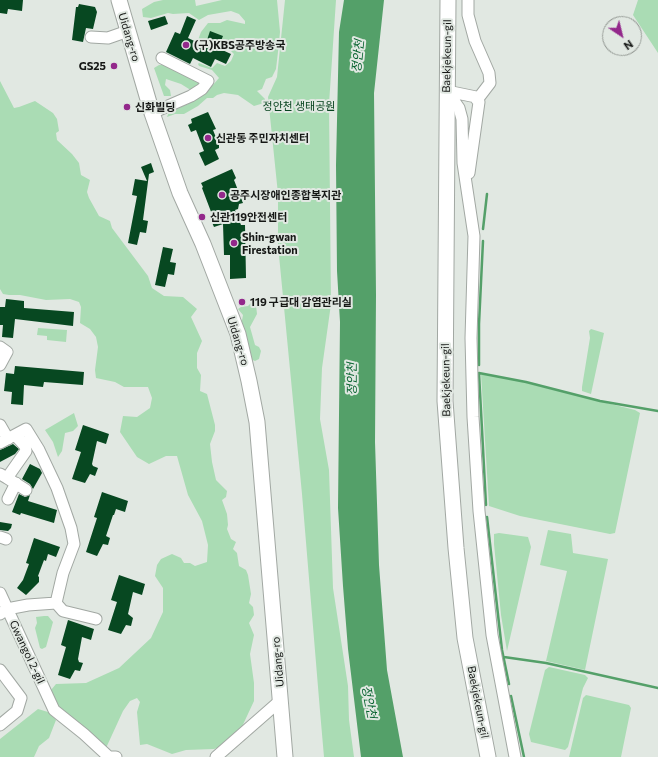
<!DOCTYPE html>
<html>
<head>
<meta charset="utf-8">
<style>
  body { margin:0 }
  #map { position:relative; width:658px; height:757px; overflow:hidden; background:#e1e8e2; font-family:Commissioner,sans-serif }
  canvas { display:block }
  .north { position:absolute; left:602px; top:16px; width:40px; height:40px; box-sizing:border-box; background:#e1e8e2; border:1px solid #909590; border-radius:50%; rotate:145deg; font-size:11px; font-weight:700; line-height:16px; text-align:center; color:#161816 }
  .north::after { content:''; display:block; margin:auto; width:14px; height:18px; background:#93288b; clip-path:polygon(50% 0,100% 100%,50% 72%,0 100%) }
</style>
</head>
<body>
<div id="map">
<canvas width="658" height="757"></canvas>
<div class="north">N</div>
</div>
<script>
const g = document.querySelector('canvas').getContext('2d');
g.lineJoin = 'round';
function paint(path, color) {
  g.fillStyle = color;
  g.fill(path, 'evenodd');
}
function shape(rows) {
  const path = new Path2D();
  for (const r of rows) {
    path.moveTo(r[0], r[1]);
    for (let i = 2; i < r.length; i += 2) path.lineTo(r[i], r[i + 1]);
  }
  return path;
}
function trace(path, color, width, dash) {
  g.strokeStyle = color;
  g.lineWidth = width;
  g.lineCap = dash ? 'butt' : 'round';
  g.setLineDash(dash || []);
  g.stroke(path);
}
function label(font, color, halo, rows, align = 'center') {
  g.font = font + ' Commissioner,"Noto Sans KR",sans-serif';
  g.lineWidth = 4;
  g.setLineDash([]);
  g.textBaseline = 'middle';
  g.strokeStyle = halo;
  g.fillStyle = color;
  for (const [text, x, y, turn = 0] of rows) {
    g.save();
    g.translate(x, y);
    g.rotate((+turn || 0) * Math.PI / 180);
    g.textAlign = isNaN(turn) ? turn : align;
    if (halo) g.strokeText(text, 0, 0);
    g.fillText(text, 0, 0);
    g.restore();
  }
}
paint(shape([
  [163,0,195,0,196,6,222,0,277,0,280,32,278,52,276,69,272,77,266,79,262,89,257,91,265,99,264,103,254,106,238,95,224,93,217,95,213,98,207,98,198,106,184,114,175,114,167,117,169,112,188,104,212,86,219,78,212,70,199,66,198,64,199,63,212,68,217,63,225,66,231,61,234,54,228,48,217,49,198,40,201,32,208,23,220,23,227,20,245,24,245,21,239,14,231,11,208,15,199,20,189,13,173,14,168,13,151,18,143,17,142,9,154,2],
  [285,0,336,0,329,104,331,304,322,368,320,419,329,470,333,588,348,686,349,720,354,757,324,757,320,711,302,494,278,245,278,194,268,97,277,77],
  [638,0,658,0,658,53,633,15],
  [159,65,165,65,201,83,197,90,189,89,181,84,166,79,165,85,170,90,171,96,164,96,154,68],
  [0,81,14,108,19,107,35,101,53,113,57,119,59,131,56,133,57,140,72,154,79,163,81,175,90,180,87,192,89,198,99,216,110,221,112,228,148,276,152,288,164,296,183,297,197,309,191,317,202,341,197,353,197,368,201,375,200,391,207,394,215,425,215,431,210,444,212,462,216,480,227,491,226,497,222,500,227,514,228,525,227,529,231,539,236,542,233,549,237,553,239,566,246,570,248,575,251,594,249,603,253,607,254,615,249,623,254,635,250,654,254,683,254,701,240,731,222,746,214,749,186,750,172,754,147,744,140,745,137,712,140,702,137,698,130,701,123,711,106,748,55,706,51,690,56,684,86,683,119,668,151,638,163,612,163,588,155,576,157,565,161,559,172,554,181,558,184,563,190,563,195,566,207,562,208,545,202,521,188,495,177,456,166,456,149,464,137,457,120,432,123,416,137,417,150,408,152,398,148,387,124,387,115,382,96,378,95,370,98,347,96,337,90,329,80,323,81,307,79,302,70,299,46,300,20,295,9,295,3,294,0,289],
  [252,302,256,305,257,314,250,327,255,345,259,347,261,351,259,359,255,361,248,358,249,347,241,326,243,315,238,309,241,307,248,306],
  [38,328,67,330,66,342,47,340,47,336,37,335],
  [591,329,604,333,591,394,582,391,582,387,590,338,589,331],
  [481,374,511,379,635,410,640,413,615,533,610,534,520,516,489,506],
  [74,413,78,426,73,431,65,433,62,451,58,457,53,442,45,430],
  [548,530,571,534,573,553,608,559,585,670,546,661,567,571,540,565],
  [499,533,528,537,531,547,507,651,501,615,494,544,494,534],
  [44,616,48,616,53,622,46,647,42,649,40,648,35,628,37,623,36,617],
  [549,667,585,675,588,678,583,688,568,747,565,750,531,742,529,734,545,670],
  [586,695,629,705,631,708,621,757,569,757,583,698],
  [38,709,48,712,56,720,49,738,39,746,34,757,0,757,0,739]
]), '#aadcb4');
paint(shape([
  [344,0,384,0,374,93,376,295,375,442,379,565,387,670,403,757,361,757,348,649,343,586,338,508,340,322,337,271,336,165,339,32]
]), '#54a069');
trace(shape([
  [483,229,487,194],
  [479,365,479,324,483,241],
  [486,505,479,373,526,382,600,401,658,411],
  [487,517,502,650,509,684],
  [504,657,546,663,658,688],
  [511,696,524,757]
]), '#54a069', 2.5);
paint(shape([
  [0,0,23,0,22,11,8,9,7,14,0,13],
  [79,4,95,7,97,12,93,29,86,28,83,42,72,40,76,7,78,7],
  [165,16,168,24,151,30,148,21],
  [187,16,196,20,188,38,205,46,210,31,223,36,218,48,231,54,226,64,215,59,211,67,193,58,190,64,166,52,175,32,180,34],
  [208,112,216,129,213,130,219,145,219,148,215,150,219,159,205,166,199,153,204,151,196,130,191,132,188,125,192,123,191,119],
  [151,163,154,172,149,174,143,220,148,221,146,233,140,232,137,245,128,243,137,196,132,195,135,179,147,181,141,167],
  [232,169,236,178,234,180,243,203,239,204,238,209,235,210,241,225,245,225,246,278,230,279,230,255,224,255,223,224,214,227,210,218,213,217,202,188,203,187,201,183],
  [163,247,173,249,170,262,176,263,174,275,168,274,165,287,155,285],
  [6,299,24,301,24,308,74,312,73,326,15,319,13,338,2,337,3,325,0,325,0,307,5,307],
  [15,366,84,372,83,385,44,382,43,387,24,385,23,405,11,404,12,392,4,391,6,373,14,374],
  [83,425,109,434,106,444,97,441,92,464,93,466,98,468,95,476,90,474,85,483,72,479,81,452,75,450],
  [13,444,19,449,15,454,0,462,0,450],
  [30,464,40,469,42,473,33,489,30,484,22,479],
  [102,492,128,501,125,512,116,509,114,515,113,515,106,536,110,538,108,545,103,544,97,556,86,552,97,518,94,517],
  [19,494,25,497,30,495,28,501,57,510,54,523,21,513,20,515,12,512],
  [0,522,12,524,11,528,8,531,0,530],
  [34,538,60,547,56,557,48,554,46,561,44,560,38,576,39,577,39,582,26,595,17,588,23,580,29,564,26,563],
  [119,575,145,584,142,595,133,592,128,614,133,618,131,626,126,625,121,634,108,630,117,602,111,600],
  [68,620,94,629,91,640,82,637,78,659,79,662,83,663,80,671,75,670,70,679,58,675,66,647,61,645]
]), '#074821');
const minor = shape([
  [468,0,468,15,475,41,489,73,490,83,477,100],
  [91,37,108,38,128,31],
  [447,91,459,108,462,119,463,163,474,236,471,338,473,417,479,511,492,635,515,757],
  [447,91,476,97,479,102,469,173],
  [152,113,191,96,202,89,208,81,162,58],
  [0,347,7,352,0,365],
  [0,425,8,439],
  [0,443,26,429,39,450,57,488,71,528,74,544,63,573,56,603,63,611,96,619],
  [0,474,7,478,26,451,25,446,15,435],
  [7,478,26,490],
  [8,499,16,483],
  [0,537,6,539],
  [0,593,54,710,84,734,109,757,116,757],
  [0,614,7,609,28,605,56,603],
  [0,670,21,698,17,711,0,725],
  [216,757,281,700]
]);
const major = shape([
  [119,0,152,113,180,193,203,244,238,334,249,381,257,422,285,757],
  [448,0,445,401,456,548,465,638,488,757]
]);
trace(minor, '#a2a8a3', 13);
trace(major, '#a2a8a3', 17);
trace(minor, '#fff', 11);
trace(major, '#fff', 15);
for (const [x, y, r, color] of [
  [186,45,4,"#93288b"],
  [114,66,4,"#93288b"],
  [127,107,4,"#93288b"],
  [208,138,4,"#93288b"],
  [222,195,4,"#93288b"],
  [202,217,4,"#93288b"],
  [234,243,4,"#93288b"],
  [242,302,4,"#93288b"]
]) {
  const dot = new Path2D();
  dot.arc(x, y, r, 0, 2 * Math.PI);
  g.fillStyle = color;
  g.fill(dot);
  trace(dot, '#e1e8e2', 1.5);
}
label('11px', '#161816', '#e1e8e2', [
  ["Uidang-ro",129,37,73],
  ["Baekjekeun-gil",447,56,-89],
  ["Uidang-ro",238,341,73],
  ["Baekjekeun-gil",446,380,-91],
  ["Gwangol 2-gil",27,652,65],
  ["Uidang-ro",278,662,-95],
  ["Baekjekeun-gil",478,702,79]
]);
label('bold 11px', '#161816', '#e1e8e2', [
  ["(구)KBS공주방송국",194,45],
  ["GS25",106,66,"right"],
  ["신화빌딩",135,107],
  ["신관동 주민자치센터",216,138],
  ["공주시장애인종합복지관",230,195],
  ["신관119안전센터",210,217],
  ["Shin-gwan",242,237],
  ["Firestation",242,250],
  ["119 구급대 감염관리실",250,302]
], 'left');
label('11px', '#07441f', '#e1e8e2', [
  ["정안천 생태공원",299,106]
]);
label('italic 12px', '#06622e', '#e1e8e2', [
  ["정안천",358,56,-84],
  ["정안천",352,379,-90],
  ["정안천",369,702,79]
]);
</script>
</body>
</html>
